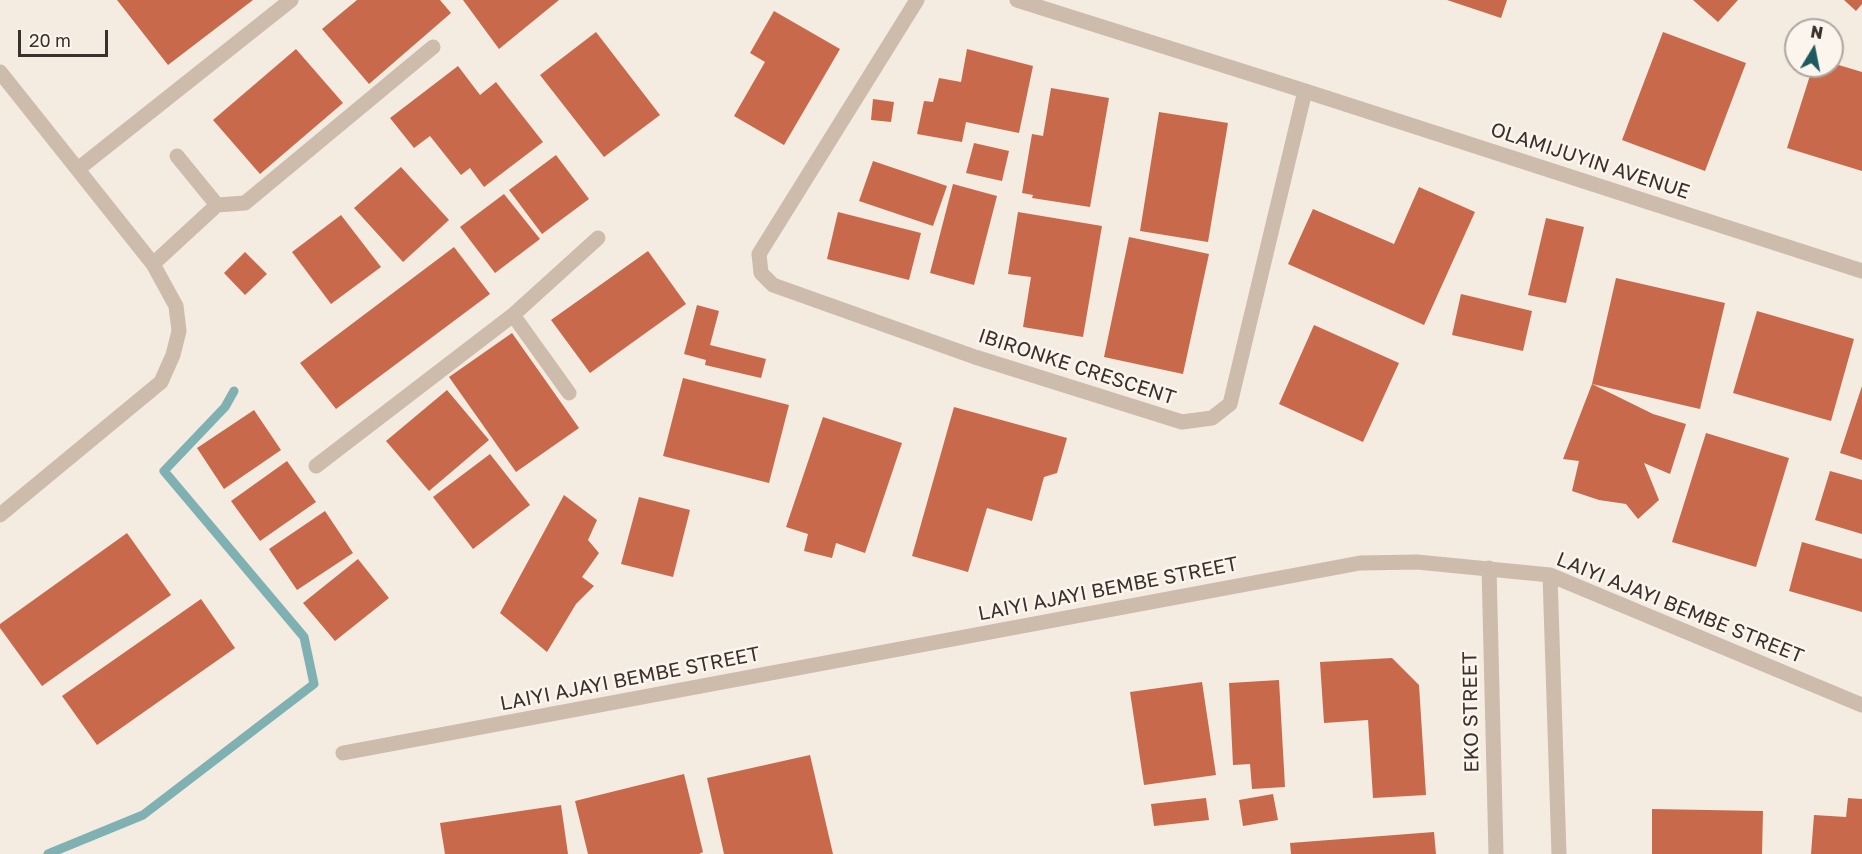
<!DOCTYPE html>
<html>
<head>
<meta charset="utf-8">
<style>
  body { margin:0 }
  #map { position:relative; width:1862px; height:854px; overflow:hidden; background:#f4ebe1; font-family:"Golos Text",sans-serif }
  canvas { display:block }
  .north { position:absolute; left:1784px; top:18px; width:60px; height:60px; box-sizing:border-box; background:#fbf5ee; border:2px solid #aea6a0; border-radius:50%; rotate:10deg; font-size:16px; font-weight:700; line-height:24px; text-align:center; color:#3b302b }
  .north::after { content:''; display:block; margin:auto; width:21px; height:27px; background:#1f5a5e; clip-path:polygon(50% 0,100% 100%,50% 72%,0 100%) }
  .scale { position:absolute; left:18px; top:30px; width:90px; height:27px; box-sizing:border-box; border:3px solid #3b302b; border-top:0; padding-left:8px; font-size:18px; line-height:21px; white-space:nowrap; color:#3b302b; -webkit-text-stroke:4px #fbf5ee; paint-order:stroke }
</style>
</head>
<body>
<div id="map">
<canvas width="1862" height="854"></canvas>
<div class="north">N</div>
<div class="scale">20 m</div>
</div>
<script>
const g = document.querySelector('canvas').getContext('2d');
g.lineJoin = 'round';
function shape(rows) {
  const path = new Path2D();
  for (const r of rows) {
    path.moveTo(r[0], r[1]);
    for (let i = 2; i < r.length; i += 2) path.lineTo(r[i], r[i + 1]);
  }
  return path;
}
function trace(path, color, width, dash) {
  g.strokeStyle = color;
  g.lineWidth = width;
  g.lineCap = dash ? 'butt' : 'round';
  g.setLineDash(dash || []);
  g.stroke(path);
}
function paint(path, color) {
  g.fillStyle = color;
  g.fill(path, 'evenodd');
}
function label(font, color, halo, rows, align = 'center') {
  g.font = font + ' "Golos Text",sans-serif';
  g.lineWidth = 5;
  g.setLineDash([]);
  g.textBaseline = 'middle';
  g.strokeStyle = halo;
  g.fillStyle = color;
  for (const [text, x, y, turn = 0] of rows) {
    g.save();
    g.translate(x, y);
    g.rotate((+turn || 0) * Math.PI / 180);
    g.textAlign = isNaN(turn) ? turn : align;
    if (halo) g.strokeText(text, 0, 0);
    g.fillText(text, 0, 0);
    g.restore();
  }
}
trace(shape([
  [48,854,143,815,314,684,304,637,164,471,225,407,234,391]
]), '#7fb0b2', 9);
paint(shape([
  [117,0,253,0,168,65],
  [357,0,440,0,451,13,369,84,322,29],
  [463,0,559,0,499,49],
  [1447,0,1507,0,1501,18],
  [1693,0,1738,0,1718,22],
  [1844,0,1862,0,1862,4,1856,11],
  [774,11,840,49,784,145,734,116,765,62,750,53],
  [596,32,660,115,604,157,540,75],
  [1663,32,1746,63,1705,171,1622,140],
  [296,49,343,103,260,174,213,120],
  [967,49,1033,66,1019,133,966,122,962,142,917,134,924,101,933,102,939,78,961,82],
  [1832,63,1862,72,1862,171,1787,148,1813,66,1832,66],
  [458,66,480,95,496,82,543,142,484,187,470,168,461,175,430,136,414,148,390,118],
  [1051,88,1109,98,1090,207,1032,198,1033,195,1022,193,1032,134,1043,136],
  [873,99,894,102,891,122,871,120],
  [1159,112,1228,123,1208,242,1140,231],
  [974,143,1009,151,1002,181,966,173],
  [556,155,589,199,542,234,509,190],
  [873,161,947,186,933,226,859,201],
  [401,167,449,220,403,262,354,208],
  [953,184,997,196,974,285,930,273],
  [1419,187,1475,212,1424,325,1288,264,1313,209,1394,244],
  [504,194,540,239,495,273,460,227],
  [838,212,921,233,909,280,827,259],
  [1018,212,1102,226,1083,337,1023,327,1031,277,1008,274],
  [341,215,381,267,331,304,292,252],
  [1546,218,1584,227,1566,303,1528,295],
  [1129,237,1209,254,1183,374,1104,357],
  [454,247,490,294,336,409,300,363],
  [648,251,686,304,590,373,551,320],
  [245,252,267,274,245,295,224,273],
  [1616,278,1725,303,1700,409,1592,384],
  [1461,294,1532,311,1523,351,1452,335],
  [697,305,719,311,710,345,766,359,761,378,705,365,706,360,684,354],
  [1757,311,1854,339,1831,421,1733,393],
  [1314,325,1399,363,1363,442,1279,404],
  [512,333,579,428,516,472,449,377],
  [683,378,789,405,769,483,663,456],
  [1592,384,1653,414,1686,424,1670,474,1644,463,1659,500,1638,519,1626,504,1599,500,1572,491,1579,461,1563,459],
  [1862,386,1862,460,1840,453],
  [447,390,489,440,429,491,386,441],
  [954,407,1067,438,1057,473,1044,477,1032,521,987,508,968,572,912,556],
  [254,410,281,450,224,489,197,448],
  [823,417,902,443,865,553,836,543,832,558,804,551,808,534,786,527],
  [1706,433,1789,458,1756,567,1672,542],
  [490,454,530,505,473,549,433,497],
  [287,461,316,502,260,541,231,501],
  [1830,471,1862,480,1862,534,1815,520],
  [564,495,597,520,588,540,599,553,582,577,594,586,576,604,547,652,500,613],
  [639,497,690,510,673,577,621,564],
  [325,511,353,553,297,590,269,549],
  [127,533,171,595,42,686,0,628,0,624],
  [1802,542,1862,559,1862,612,1789,591],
  [358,559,389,598,335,641,303,603],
  [201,599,235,648,97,745,62,696],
  [1392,658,1419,685,1426,795,1373,798,1368,720,1324,723,1320,662],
  [1279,680,1285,787,1252,789,1250,764,1233,765,1229,683],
  [1202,682,1216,775,1144,785,1130,692],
  [810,755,833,854,724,854,707,778],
  [684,774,703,852,699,854,588,854,575,801],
  [1273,794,1278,820,1243,826,1239,800],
  [1206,798,1209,820,1154,826,1151,804],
  [1848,798,1862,799,1862,854,1811,854,1814,815,1846,817],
  [561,805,568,854,445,854,440,823],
  [1652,809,1763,811,1762,854,1652,854],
  [1434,832,1436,854,1291,854,1290,843]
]), '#c8694b');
trace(shape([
  [917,0,759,254,761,273,773,285,975,357,1182,422,1212,418,1230,404,1305,91],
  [1017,0,1305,91,1862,271],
  [0,72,153,264,176,306,179,331,173,355,161,382,0,515],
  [177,156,217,205],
  [78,169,291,0],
  [153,264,217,205,245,203,433,47],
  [513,315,569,393],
  [316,466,513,315,598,238],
  [1489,568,1496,854],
  [1550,575,1559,854],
  [343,753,1360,563,1417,562,1550,575,1862,705]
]), '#cdbbac', 15);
label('20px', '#3b302b', '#fbf5ee', [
  ["OLAMIJUYIN AVENUE",1590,161,18],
  ["IBIRONKE CRESCENT",1077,367,18],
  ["LAIYI AJAYI BEMBE STREET",1108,589,-11],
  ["LAIYI AJAYI BEMBE STREET",1680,608,22],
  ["LAIYI AJAYI BEMBE STREET",630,679,-11],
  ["EKO STREET",1471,712,-91]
]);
</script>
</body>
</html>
